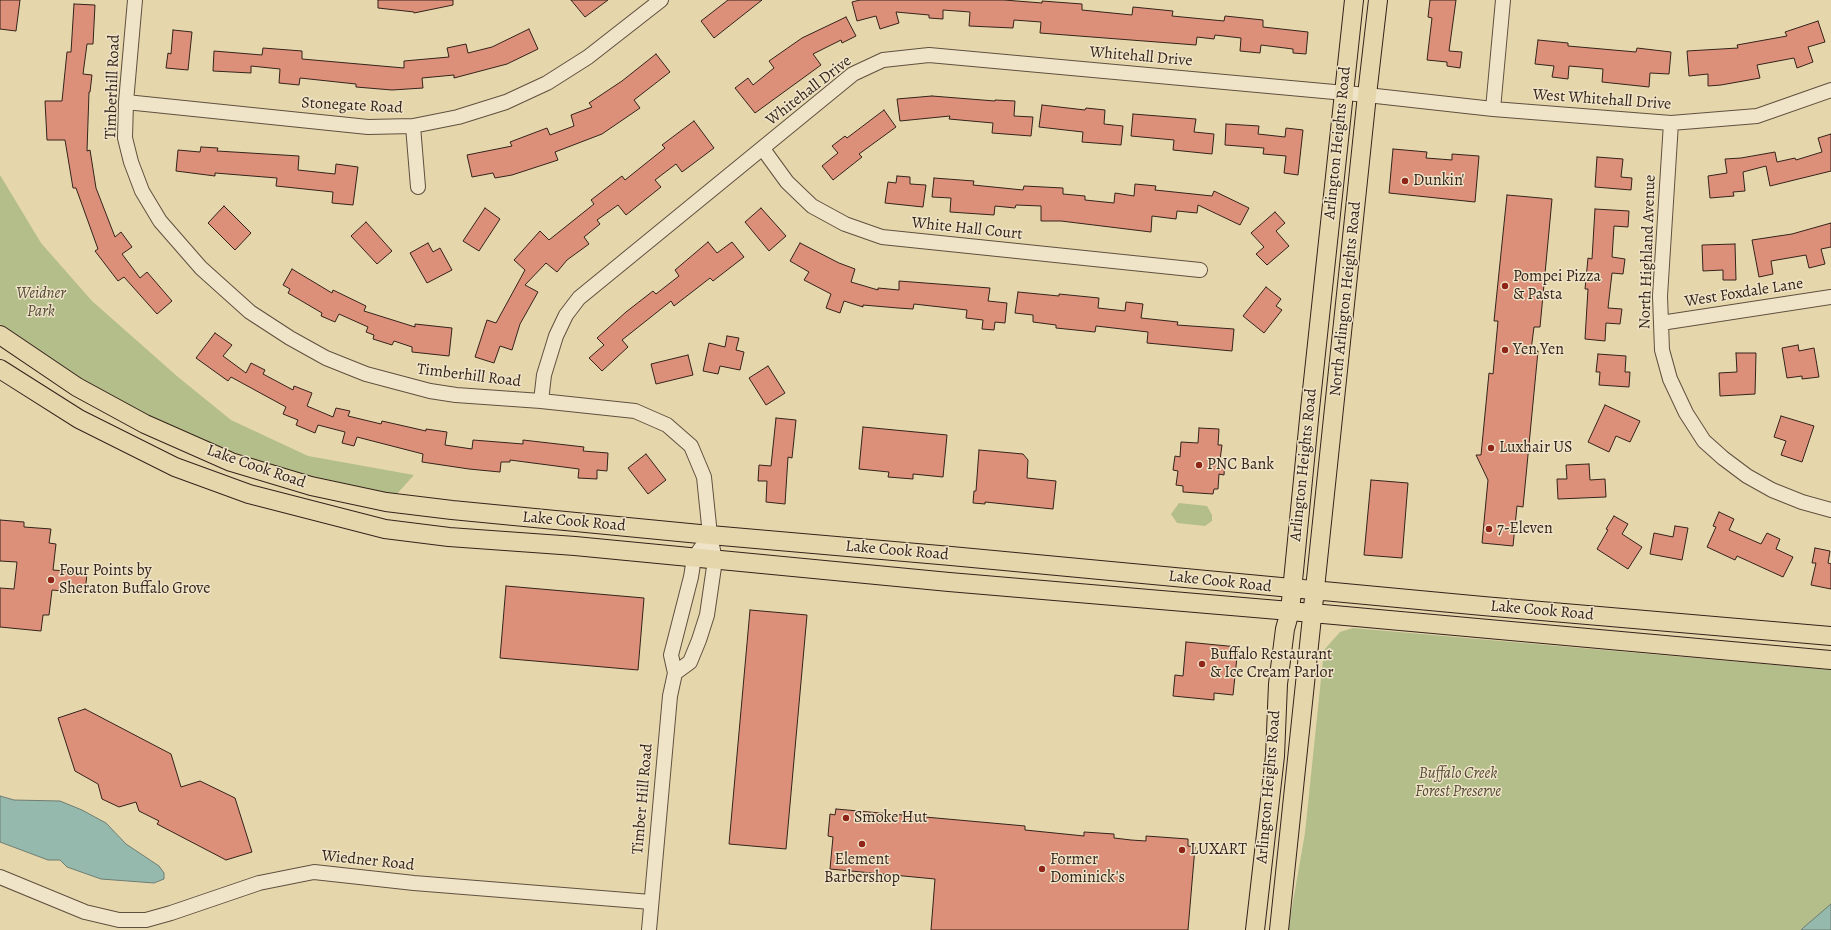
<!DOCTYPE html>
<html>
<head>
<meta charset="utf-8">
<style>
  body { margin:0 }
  canvas { display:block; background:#e6d6ab }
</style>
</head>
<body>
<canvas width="1831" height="930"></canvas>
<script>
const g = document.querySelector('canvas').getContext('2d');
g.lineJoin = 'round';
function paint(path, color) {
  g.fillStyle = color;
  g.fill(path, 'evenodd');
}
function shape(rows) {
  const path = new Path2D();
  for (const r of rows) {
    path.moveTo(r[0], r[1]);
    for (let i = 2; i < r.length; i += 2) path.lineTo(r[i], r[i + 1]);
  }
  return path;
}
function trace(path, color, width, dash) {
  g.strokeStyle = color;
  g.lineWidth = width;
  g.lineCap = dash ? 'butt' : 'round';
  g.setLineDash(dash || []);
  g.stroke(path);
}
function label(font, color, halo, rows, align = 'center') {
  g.font = font + ' Alegreya,serif';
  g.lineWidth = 3;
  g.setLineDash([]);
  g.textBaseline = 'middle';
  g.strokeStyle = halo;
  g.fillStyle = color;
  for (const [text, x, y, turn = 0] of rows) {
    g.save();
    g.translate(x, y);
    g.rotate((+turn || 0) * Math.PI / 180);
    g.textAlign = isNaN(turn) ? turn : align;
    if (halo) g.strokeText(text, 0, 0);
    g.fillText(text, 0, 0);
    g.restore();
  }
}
paint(shape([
  [0,175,41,243,92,301,178,377,231,420,308,456,414,475,395,496,302,475,247,457,191,436,148,417,70,374,42,355,0,324],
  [1179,503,1207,506,1212,515,1212,521,1205,526,1177,523,1171,514],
  [1353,628,1831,670,1831,930,1288,930,1305,833,1324,650,1340,632]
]), '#b3be8a');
const water = shape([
  [0,796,14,800,60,801,82,810,106,823,126,844,159,866,164,873,164,879,154,883,101,879,67,867,60,860,48,860,0,842,0,796],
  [1831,904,1831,930,1801,930,1803,928,1831,904]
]);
paint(water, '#96b9ad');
trace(water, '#6f7d73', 1);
const building = shape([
  [0,0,20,0,16,31,0,29,0,0],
  [378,0,453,0,453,5,414,13,414,12,378,8,378,0],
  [571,0,608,0,585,17,571,0],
  [728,0,762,0,714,38,701,21,728,0],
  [860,0,1004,0,1042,3,1042,1,1082,4,1082,10,1132,15,1133,7,1173,11,1172,16,1224,21,1225,16,1263,20,1263,27,1308,32,1306,54,1293,53,1293,49,1261,45,1260,53,1240,51,1241,38,1215,35,1214,39,1197,37,1196,45,1040,33,1041,22,1014,20,1013,28,969,26,970,12,943,10,943,19,929,18,929,15,896,12,899,23,880,29,876,16,857,21,852,2,860,0],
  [1430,0,1456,0,1449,51,1462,52,1460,68,1447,66,1447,62,1427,60,1432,18,1428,17,1430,0],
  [74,4,95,5,93,44,87,44,83,74,92,75,90,92,89,92,87,151,90,150,96,188,115,237,121,232,132,247,122,254,140,278,147,272,172,301,157,314,124,277,118,281,95,251,98,249,76,188,73,188,65,140,47,140,45,101,62,101,67,52,71,52,74,4],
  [846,17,856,36,842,43,841,40,813,54,821,65,755,113,735,88,748,78,753,85,774,68,769,61,802,38,846,17],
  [1818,21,1825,42,1808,47,1813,62,1797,68,1794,58,1757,65,1760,78,1721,85,1708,86,1708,74,1689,76,1687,51,1738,48,1737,45,1787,36,1785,32,1818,21],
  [529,29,538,49,507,64,454,78,454,75,422,78,423,88,392,90,356,87,356,84,300,78,299,85,279,83,280,69,251,66,251,73,213,71,214,51,262,55,263,48,302,51,302,59,404,68,404,61,449,57,447,48,466,44,468,53,492,47,529,29],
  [173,30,192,32,188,70,166,68,168,53,171,54,173,30],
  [1538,40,1568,43,1568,46,1636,52,1637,48,1671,52,1669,74,1650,73,1649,87,1602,82,1603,69,1569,66,1568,79,1552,77,1554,66,1535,64,1538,40],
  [656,54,670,72,634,100,640,108,602,134,555,152,558,160,512,175,495,178,493,173,472,177,467,155,512,146,510,142,547,128,550,135,574,126,571,115,592,107,589,103,622,81,656,54],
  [932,96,995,101,995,100,1015,101,1014,116,1033,117,1031,136,992,133,993,123,949,119,950,116,900,121,897,99,932,96],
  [1042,105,1085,110,1086,108,1105,110,1104,124,1123,126,1121,145,1082,142,1083,132,1039,127,1042,105],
  [884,110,896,127,859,154,862,157,833,180,822,166,838,153,832,146,845,136,847,138,884,110],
  [1133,114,1196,119,1194,132,1214,134,1212,154,1173,150,1174,140,1131,136,1133,114],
  [694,121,714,148,682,172,676,164,655,180,661,187,626,215,618,205,597,220,600,224,584,237,589,244,567,260,557,272,546,263,525,285,538,292,520,324,512,350,500,346,494,363,475,357,487,320,496,323,525,270,514,260,540,231,549,240,594,204,591,200,622,176,625,180,665,148,662,145,694,121],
  [1226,124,1259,126,1258,134,1285,137,1286,128,1303,130,1298,175,1284,173,1286,156,1263,154,1264,148,1225,145,1226,124],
  [1831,134,1831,171,1770,186,1766,166,1743,172,1745,191,1733,192,1734,196,1710,198,1708,176,1727,173,1725,159,1741,158,1775,152,1777,162,1795,158,1796,160,1822,152,1818,138,1831,134],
  [201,147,218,148,217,151,299,156,298,170,335,174,336,164,358,167,353,205,332,203,333,192,276,186,277,178,215,173,215,176,176,171,178,150,200,152,201,147],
  [1393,149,1427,152,1426,158,1452,160,1452,154,1479,156,1475,202,1389,193,1393,149],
  [1597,157,1623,159,1621,177,1632,178,1631,190,1595,187,1597,157],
  [897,176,910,177,910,184,926,185,923,207,885,203,888,182,896,183,897,176],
  [934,178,974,181,973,185,1023,190,1024,186,1063,188,1063,194,1085,196,1085,200,1114,203,1115,193,1134,196,1135,184,1156,186,1155,190,1212,196,1214,191,1249,208,1240,225,1198,205,1197,213,1177,211,1176,219,1152,216,1151,232,1061,221,1041,221,1041,206,1016,205,1015,208,995,206,994,215,950,212,951,198,932,197,934,178],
  [1507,195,1552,199,1540,327,1534,327,1531,350,1538,351,1523,507,1517,506,1513,546,1482,543,1488,480,1476,455,1481,455,1489,373,1493,374,1498,321,1494,321,1507,195],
  [224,206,251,233,235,250,208,223,224,206],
  [485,208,500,219,479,251,463,241,485,208],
  [761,208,786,236,769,251,745,222,761,208],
  [1595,209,1629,211,1628,227,1614,226,1612,257,1625,259,1623,274,1612,273,1608,308,1622,309,1620,324,1606,323,1605,341,1585,339,1588,289,1585,289,1588,258,1592,259,1595,209],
  [1275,212,1285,223,1276,231,1289,246,1267,265,1256,254,1264,247,1251,233,1275,212],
  [366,222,392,251,377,264,351,236,366,222],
  [1831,223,1831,247,1821,249,1825,264,1809,268,1806,255,1771,261,1773,274,1759,277,1752,240,1792,234,1831,223],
  [708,242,717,253,732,242,744,257,713,281,710,278,674,306,671,301,622,340,628,347,602,371,589,358,604,345,597,338,626,312,653,291,656,294,679,276,675,270,708,242],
  [428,243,433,252,440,248,452,270,427,283,410,253,428,243],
  [800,243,839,263,855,269,851,282,878,290,878,288,899,290,899,281,990,288,988,301,1007,303,1005,323,995,322,994,330,982,329,983,320,966,318,967,310,914,304,913,309,898,308,863,305,863,307,844,301,840,313,826,308,831,294,804,280,809,272,790,261,800,243],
  [1735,244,1736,280,1723,280,1723,270,1703,271,1702,245,1735,244],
  [292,269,332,293,333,290,366,306,364,311,415,327,415,324,452,328,449,356,412,352,412,347,394,341,392,345,373,339,374,335,366,332,368,327,339,314,335,322,321,316,322,313,288,293,290,289,283,285,292,269],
  [1266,287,1281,299,1276,306,1282,310,1264,333,1243,316,1266,287],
  [1018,292,1059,296,1059,294,1099,298,1098,308,1125,311,1126,302,1143,304,1141,318,1178,322,1177,325,1234,329,1232,351,1147,343,1148,332,1096,326,1095,332,1056,328,1056,325,1033,322,1033,315,1015,313,1018,292],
  [215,333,232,345,223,356,246,373,251,363,265,370,263,374,293,390,294,386,312,393,307,406,333,417,336,408,350,411,348,416,381,424,382,421,426,431,426,429,447,432,445,445,472,449,473,440,523,444,523,440,584,447,583,451,608,453,607,471,597,470,597,479,578,478,579,469,510,460,510,462,501,462,500,472,469,469,422,462,423,454,357,437,354,446,342,443,345,432,318,425,315,433,296,425,298,420,283,414,286,407,231,377,228,381,196,358,215,333],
  [727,336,739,338,736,350,744,352,740,370,720,366,718,374,703,371,709,343,725,347,727,336],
  [1798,345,1799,351,1814,348,1819,377,1802,379,1802,376,1787,378,1782,348,1798,345],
  [1736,353,1756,353,1755,394,1720,396,1719,373,1737,372,1736,353],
  [1598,354,1626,356,1625,372,1630,372,1629,387,1599,385,1600,372,1596,372,1598,354],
  [688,355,693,375,656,384,651,364,688,355],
  [768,366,785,393,766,405,749,378,768,366],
  [1605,405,1640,421,1630,442,1616,436,1609,452,1588,442,1605,405],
  [1781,416,1814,426,1802,462,1781,455,1786,441,1774,437,1781,416],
  [776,418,796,420,792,458,788,457,785,504,766,502,767,481,758,481,759,465,771,466,776,418],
  [863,427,947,435,943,477,913,474,913,479,888,477,889,472,859,469,863,427],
  [1199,428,1219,429,1218,445,1222,445,1220,460,1225,460,1224,475,1219,474,1218,489,1214,489,1213,494,1183,492,1183,486,1176,485,1178,471,1173,470,1175,456,1180,457,1181,442,1198,443,1199,428],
  [979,450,1023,454,1028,460,1027,478,1056,481,1053,509,985,502,985,504,973,503,974,491,976,491,979,450],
  [646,454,666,480,648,494,628,468,646,454],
  [1589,464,1590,480,1605,479,1606,497,1558,499,1557,479,1567,479,1566,465,1589,464],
  [1371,480,1408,483,1402,558,1364,555,1371,480],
  [1719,512,1734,519,1729,530,1761,544,1767,533,1780,539,1776,549,1793,557,1783,577,1737,556,1735,560,1707,547,1716,527,1713,526,1719,512],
  [1614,516,1628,524,1622,534,1642,547,1628,569,1597,549,1608,530,1606,529,1614,516],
  [0,520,24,522,24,527,51,529,49,543,56,544,53,570,87,573,85,593,52,590,49,615,43,615,41,631,0,627,0,588,14,589,17,562,0,561,0,520],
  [1675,526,1688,528,1682,560,1650,554,1654,533,1673,537,1675,526],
  [1815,548,1830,551,1828,563,1831,564,1831,589,1811,585,1816,563,1812,563,1815,548],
  [506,586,644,598,638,670,500,658,506,586],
  [750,610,807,615,786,849,729,844,750,610],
  [1186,642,1238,647,1233,695,1214,693,1214,700,1173,696,1175,675,1183,676,1186,642],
  [85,709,171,754,181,787,200,781,235,798,252,852,226,860,157,824,159,821,139,811,136,802,119,807,102,799,98,784,75,771,58,718,85,709],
  [836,809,1025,826,1025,830,1084,836,1084,832,1114,834,1114,838,1131,840,1146,841,1146,836,1188,839,1188,846,1195,847,1188,930,931,930,935,879,830,869,833,837,828,836,830,814,835,815,836,809]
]);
paint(building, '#dd9079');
trace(building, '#34231b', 1);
const minor = shape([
  [135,0,126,102,125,138,131,162,142,191,160,221,201,268,250,312,290,338,326,358,366,374,430,391,456,395,541,401,635,411,667,425,691,446,704,477,710,535,715,560,707,615,699,640,690,662,675,673],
  [126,102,368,127,413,126,458,117,506,102,547,83,588,57,661,0],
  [1493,109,1503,0],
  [1671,123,1660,296,1662,350,1670,379,1686,413,1704,441,1723,458,1747,476,1772,490,1802,502,1831,510],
  [413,126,418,187],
  [763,149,787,182,812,206,845,224,882,237,1200,270],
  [1661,323,1831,297],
  [541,401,544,375,556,336,566,315,579,298,853,74,883,60,929,55,1367,95,1493,109,1671,123,1757,116,1831,90],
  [0,877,85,912,119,920,146,920,171,913,259,883,314,872,414,883,651,902],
  [649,930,670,696,675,673,671,655,691,577,694,558,710,535]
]);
const major = shape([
  [0,335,77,387,145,424,231,462,311,486,386,502,452,510,710,535,951,556,1483,606,1831,636],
  [0,369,79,419,175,467,249,494,385,529,449,537,575,546,949,582,1290,611,1831,660],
  [1255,930,1275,756,1278,684,1285,629,1290,611,1310,409,1354,0],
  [1279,930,1367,95,1378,0]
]);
trace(minor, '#60503f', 16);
trace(major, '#34231b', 20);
trace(minor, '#efe4c8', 14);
trace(major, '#e6d6ab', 18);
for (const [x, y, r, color] of [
  [1405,181,4,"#8f2418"],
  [1505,286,4,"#8f2418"],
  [1505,350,4,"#8f2418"],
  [1491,448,4,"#8f2418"],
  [1199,465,4,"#8f2418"],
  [1489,529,4,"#8f2418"],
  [51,580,4,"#8f2418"],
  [1202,664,4,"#8f2418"],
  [846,818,4,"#8f2418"],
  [862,844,4,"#8f2418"],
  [1182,850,4,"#8f2418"],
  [1042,869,4,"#8f2418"]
]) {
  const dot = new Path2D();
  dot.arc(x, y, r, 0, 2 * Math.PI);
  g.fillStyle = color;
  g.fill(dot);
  trace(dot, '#efe4c8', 1.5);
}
label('16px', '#34231b', '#efe4c8', [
  ["Whitehall Drive",1141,57,5],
  ["Timberhill Road",113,87,-88],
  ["Whitehall Drive",809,91,-38],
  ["West Whitehall Drive",1602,100,4],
  ["Stonegate Road",352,106,3],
  ["Arlington Heights Road",1338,143,-84],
  ["White Hall Court",967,229,6],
  ["North Highland Avenue",1648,252,-88],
  ["West Foxdale Lane",1744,293,-9],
  ["North Arlington Heights Road",1346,299,-84],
  ["Timberhill Road",469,376,7],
  ["Arlington Heights Road",1304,465,-84],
  ["Lake Cook Road",256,467,19],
  ["Lake Cook Road",574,522,5],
  ["Lake Cook Road",897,551,5],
  ["Lake Cook Road",1220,582,6],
  ["Lake Cook Road",1542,611,5],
  ["Arlington Heights Road",1269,787,-85],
  ["Timber Hill Road",643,799,-85],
  ["Wiedner Road",368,861,6]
]);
label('16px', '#34231b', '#efe4c8', [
  ["Dunkin'",1413,181],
  ["Pompei Pizza",1513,277],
  ["& Pasta",1513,295],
  ["Yen Yen",1513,350],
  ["Luxhair US",1499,448],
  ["PNC Bank",1207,465],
  ["7-Eleven",1497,529],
  ["Four Points by",59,571],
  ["Sheraton Buffalo Grove",59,589],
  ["Buffalo Restaurant",1210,655],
  ["& Ice Cream Parlor",1210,673],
  ["Smoke Hut",854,818],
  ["LUXART",1190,850],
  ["Element",862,860,"center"],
  ["Barbershop",862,878,"center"],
  ["Former",1050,860],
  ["Dominick's",1050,878]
], 'left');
label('italic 16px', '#544a37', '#efe4c8', [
  ["Weidner",41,294],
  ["Park",41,312],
  ["Buffalo Creek",1458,774],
  ["Forest Preserve",1458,792]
]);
</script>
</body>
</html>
